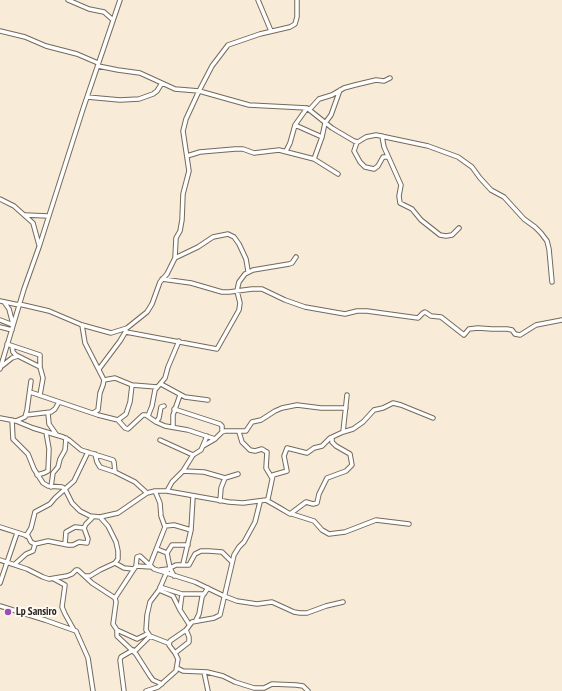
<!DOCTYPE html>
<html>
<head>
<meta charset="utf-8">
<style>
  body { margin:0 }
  canvas { display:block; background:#f8ebd8 }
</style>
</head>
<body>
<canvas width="562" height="691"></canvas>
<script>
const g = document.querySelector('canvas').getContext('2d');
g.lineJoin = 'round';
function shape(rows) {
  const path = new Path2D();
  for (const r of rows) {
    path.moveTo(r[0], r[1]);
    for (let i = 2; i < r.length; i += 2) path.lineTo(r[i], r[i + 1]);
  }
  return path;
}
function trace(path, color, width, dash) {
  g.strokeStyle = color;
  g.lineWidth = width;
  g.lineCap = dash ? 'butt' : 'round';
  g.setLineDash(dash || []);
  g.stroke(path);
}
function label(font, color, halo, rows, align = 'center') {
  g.font = font + ' "PT Sans Narrow",sans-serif';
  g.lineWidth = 4;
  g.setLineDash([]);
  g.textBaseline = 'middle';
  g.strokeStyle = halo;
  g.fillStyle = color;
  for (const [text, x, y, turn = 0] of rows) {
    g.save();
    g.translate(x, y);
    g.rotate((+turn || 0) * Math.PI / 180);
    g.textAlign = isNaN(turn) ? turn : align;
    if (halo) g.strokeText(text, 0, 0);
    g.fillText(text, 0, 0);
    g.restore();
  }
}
const street = shape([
  [68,0,89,9,104,12,113,20],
  [258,0,271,31],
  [0,31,25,37,46,46,77,54,98,63],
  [98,66,118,70,140,73,175,89,199,91,249,105,307,108,332,128,354,141,358,142,366,137,376,135,428,146,458,157,472,167,480,178,491,190,504,197,524,219,535,227,541,233,547,241,549,249,552,282],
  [87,97,120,100,139,99,153,94,157,91,162,83],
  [310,109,319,99,332,95,344,88,355,85,376,80,384,81,390,78],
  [295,125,322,137],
  [382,136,384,147,401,185,399,196,400,203,412,209,421,220,440,235,446,236,452,235,459,228],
  [357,142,354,151,360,162,365,167,374,169,378,166,383,157,388,157],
  [286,151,290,143,295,125,307,108],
  [187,156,200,152,235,149,243,149,254,153,279,150,314,159,338,174],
  [314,159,322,137,325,123,331,115,340,90],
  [0,199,14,206,33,223,39,245],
  [25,215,48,216],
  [175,258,198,247,213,237,228,234,234,237,239,244,246,259,248,271],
  [162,279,191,283,222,292,229,292,252,289,262,289,285,300,305,307,345,314,357,311,367,311,418,318,423,313,425,312,431,316,441,317,464,335,469,329,478,328,492,329,507,329,512,330,515,334,520,335,536,325,562,320],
  [0,301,19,305],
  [4,302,9,309,13,324],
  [19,304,49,311,82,325,111,333,127,328,147,312,152,304,160,282,167,274,175,258,176,238,180,231,182,220,183,194,189,171,183,131,186,119,199,91,212,66,228,45,260,34,290,27,295,24,297,17,297,0],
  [0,320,13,325],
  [82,325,85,343,104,380,103,385,100,393,98,410,93,413],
  [0,327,12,330],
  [126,332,217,349,239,310,240,303,237,291,238,286,239,282,245,274,253,270,289,264,292,263,296,257],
  [7,344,40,355,40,367,43,378,40,395],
  [12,346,13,352,16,355,40,367],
  [2,366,12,358,18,356],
  [0,369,24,289,39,247,83,109,120,0],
  [99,369,120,341,126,331],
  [104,380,115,378,132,385,157,387],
  [161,384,185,397,208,400],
  [30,392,98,415,118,420,125,428,128,429,143,415,146,415,156,422,165,426,188,430,215,439,222,432,225,431,246,431,252,422,261,420,275,411,282,408,297,405,321,408,346,408],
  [174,409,220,424,222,426,222,432],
  [48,413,49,424,56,434],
  [26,415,51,412,55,409,59,402],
  [148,416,152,406,155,390,165,378,168,367,179,341],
  [0,418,16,421,25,417,27,410,31,381],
  [12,420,13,439,28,454,34,469,43,483,48,486,62,487,65,489,72,503,80,511,90,516,100,517,118,513,147,493,155,491,167,491,229,502,243,503,266,500,268,499,273,475,287,471,284,456,287,448,307,453,314,448,322,446,330,438,343,432,347,395],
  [118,420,126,414,130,402,132,385],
  [16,421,33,428,63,437,69,440,81,450,113,460,114,462,115,472,135,482,147,493],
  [156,422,159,418,161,407,164,406],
  [173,427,173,415,180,395],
  [239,432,242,442,250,450,255,451,262,449,265,451,267,452,266,468,272,478],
  [343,432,353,429,363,422,374,410,383,408,393,403,401,405,433,418],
  [160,440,193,455],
  [203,446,215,439],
  [95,454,97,462,100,467,115,472],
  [183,471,204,472,225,478],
  [37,475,44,473,48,471,49,449,46,432],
  [51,487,53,473,58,467,60,459,65,450,66,438],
  [167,491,172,482,183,471,193,455,201,450,207,436],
  [266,500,280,508,290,514,306,502,313,504,317,503,319,494,327,478,346,471,352,465,350,454,336,446,332,442,332,438],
  [220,501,221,488,225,478,238,474],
  [292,514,314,521,322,530,329,534,345,532,376,520,409,524],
  [165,526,174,525,191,530],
  [0,527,28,536,31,542,35,544,48,541,68,545,73,545,79,542,87,543,88,539,84,528],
  [26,536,31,528,35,512,50,504,55,498,74,481,88,452],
  [65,544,66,532,75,527,84,528,86,524,93,517],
  [157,549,167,553,170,568,174,576],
  [167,553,172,545,188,545],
  [0,560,27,569,43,577,49,579,67,576,72,574,76,570,78,570,92,583,115,598,116,602,113,624,117,630,137,639,147,634],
  [115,563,124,568,134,569],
  [15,564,26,554,33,551,35,544],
  [183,564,191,530,193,497],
  [150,565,165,527,161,516,160,503,155,491],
  [136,566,152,567],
  [160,570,168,569,176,565,189,565,195,554,201,551,209,551,222,552,232,562],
  [85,576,90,576,100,570,115,563,118,559,118,551,116,542,108,526,100,517],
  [54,579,65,585,62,607,65,614,74,630],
  [0,583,17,533],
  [160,587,182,594,204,594],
  [159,590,173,596,180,610,189,624],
  [115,598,136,566,137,557,140,556,154,569,195,582,224,596,237,601,257,604,272,602,294,612,300,613,307,613,326,606,343,602],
  [0,606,45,620,76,631,88,658,93,691],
  [180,609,182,594],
  [196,620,199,614,202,597,208,588],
  [117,630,117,636,136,654,150,676,153,680,162,684],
  [168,643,150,636,146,630,147,615,150,602,159,590,168,569],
  [134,652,150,636],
  [175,653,189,642,189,637,186,630],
  [177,668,183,671,207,672,223,676,235,682,254,688,264,688,272,684,296,685,303,686,308,691],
  [204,672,208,691],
  [124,691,120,660,121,657,133,650],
  [146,691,158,687,176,671,178,659,175,653,169,645,170,641,186,630,192,622,214,618,220,615,234,555,239,547,244,542,255,522,260,502]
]);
trace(street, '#756a5a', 5.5);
trace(street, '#fff', 3.5);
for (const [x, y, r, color] of [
  [8,612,4,"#9b4bbc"]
]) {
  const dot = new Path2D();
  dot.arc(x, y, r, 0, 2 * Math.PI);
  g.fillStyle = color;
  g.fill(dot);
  trace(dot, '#fef9f2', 1.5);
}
label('bold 11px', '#27221c', '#fef9f2', [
  ["Lp Sansiro",16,612]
], 'left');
</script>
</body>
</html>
